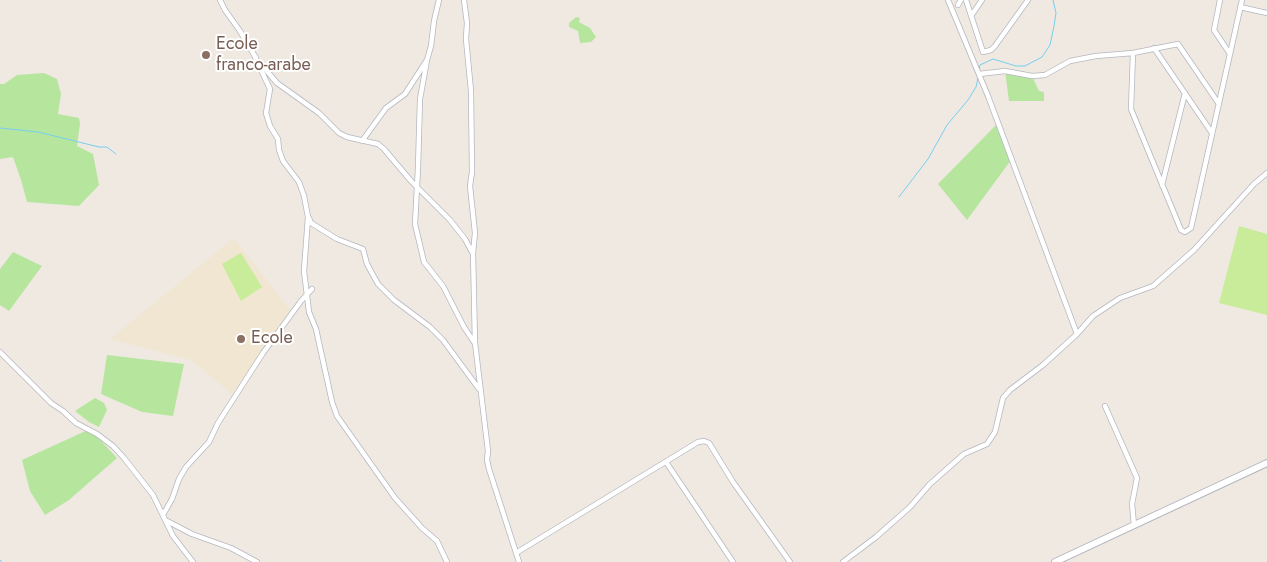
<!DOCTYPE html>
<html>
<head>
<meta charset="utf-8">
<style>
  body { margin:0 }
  canvas { display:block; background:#efe9e1 }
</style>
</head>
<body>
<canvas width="1267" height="562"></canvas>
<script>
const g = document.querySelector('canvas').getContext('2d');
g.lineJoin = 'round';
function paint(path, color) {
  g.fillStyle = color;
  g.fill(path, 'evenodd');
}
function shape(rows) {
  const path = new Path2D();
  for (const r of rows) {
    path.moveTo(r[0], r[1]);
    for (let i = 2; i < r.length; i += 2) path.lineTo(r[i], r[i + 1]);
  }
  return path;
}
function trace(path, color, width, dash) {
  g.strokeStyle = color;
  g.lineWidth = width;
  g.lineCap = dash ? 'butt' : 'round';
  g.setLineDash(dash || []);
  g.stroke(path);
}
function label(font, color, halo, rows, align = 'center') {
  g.font = font + ' Jost,sans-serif';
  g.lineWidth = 4;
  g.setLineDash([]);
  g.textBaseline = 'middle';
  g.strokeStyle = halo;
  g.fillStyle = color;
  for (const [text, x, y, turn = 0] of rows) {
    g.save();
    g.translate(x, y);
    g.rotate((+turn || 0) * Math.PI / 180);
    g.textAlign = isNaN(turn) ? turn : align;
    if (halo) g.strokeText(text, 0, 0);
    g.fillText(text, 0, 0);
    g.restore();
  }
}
paint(shape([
  [234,238,290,310,232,394,191,360,110,339]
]), '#f0e6d1');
paint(shape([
  [576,17,580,18,579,22,590,28,596,37,591,42,580,43,578,31,569,27,569,23],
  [1005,71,1032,76,1039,91,1044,92,1044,101,1009,101],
  [44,73,57,79,61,94,58,114,79,118,80,123,77,146,93,154,99,185,79,206,27,202,21,180,13,157,0,159,0,84,4,84,17,75],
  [998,123,1011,160,967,220,938,184],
  [13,252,42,266,9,311,0,305,0,269],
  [107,355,184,364,173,416,142,412,101,394],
  [95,398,104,403,107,410,99,427,89,422,75,411],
  [90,429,117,458,69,500,45,515,30,491,22,460]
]), '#b6e59e');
paint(shape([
  [1239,226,1267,234,1267,315,1219,303],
  [241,253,262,287,241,301,222,264]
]), '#c9ec9a');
trace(shape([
  [979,69,980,65,993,59,1016,66,1025,66,1042,57,1050,45,1054,26,1056,13,1053,0],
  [0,128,38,132,99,147,107,147,116,154],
  [899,197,928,159,947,125,968,100,976,87,978,78],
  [0,560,2,562]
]), '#75cff0', 1);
const street = shape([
  [220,0,225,10,240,31,256,58],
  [464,0,467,23,466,39,471,91,472,172,470,186,475,233,473,253,475,343,488,451,487,460,489,469,519,562],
  [948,0,988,96,1077,334],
  [966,0,983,52,991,50,995,46,1028,0],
  [1220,0,1214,30,1230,54],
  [958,5,961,0],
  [1240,7,1267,13],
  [971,16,982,0],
  [1154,48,1212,133],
  [255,57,270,89,266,113,270,126,278,139,279,150,283,161,299,182,304,196,308,217,304,271,309,312,316,329,332,402,337,416,395,498,422,528,437,541,447,562],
  [427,60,420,99,418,168,415,224,424,262,443,286,464,327,474,342],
  [261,64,277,83,319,113,339,133,347,137,378,144,384,149,411,181,450,220,465,239,472,252],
  [979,74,1005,71,1032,76,1045,75,1070,61,1096,56,1133,53],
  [1219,104,1178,44,1133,53,1131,109,1181,230,1185,232,1191,228,1230,54,1242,0],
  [362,141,386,108,405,94,427,60,431,46,434,21,439,0],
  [1162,185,1185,93],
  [309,218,311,223,337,239,363,249,367,264,378,284,394,300,430,327,443,340,479,389],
  [0,352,51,403,63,411,76,423,97,434,113,446,124,458,153,495,173,536,193,562],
  [1105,406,1137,478,1132,504,1134,525],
  [666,462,733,562],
  [164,513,172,499,179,479,186,467,209,442,218,423,263,353,301,301,312,289],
  [167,521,192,534,231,548,257,562],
  [516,553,698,442,704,441,709,443,733,482,790,562],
  [843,562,876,537,910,507,930,484,964,454,987,444,995,432,1003,398,1010,390,1043,365,1077,334,1093,316,1120,298,1153,286,1194,250,1254,184,1267,173]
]);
const secondary = shape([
  [1055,562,1267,463]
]);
trace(street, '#b4b7c1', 6);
trace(secondary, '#b4b7c1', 8);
trace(street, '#fff', 4.5);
trace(secondary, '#fff', 6);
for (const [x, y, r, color] of [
  [206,55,5,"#8d6e63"],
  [241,339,5,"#8d6e63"]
]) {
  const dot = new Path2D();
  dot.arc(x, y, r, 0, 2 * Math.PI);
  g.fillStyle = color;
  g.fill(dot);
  trace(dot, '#fff', 2);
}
label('18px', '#785e54', '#fff', [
  ["Ecole",216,45],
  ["franco-arabe",216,66],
  ["Ecole",251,339]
], 'left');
</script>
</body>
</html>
